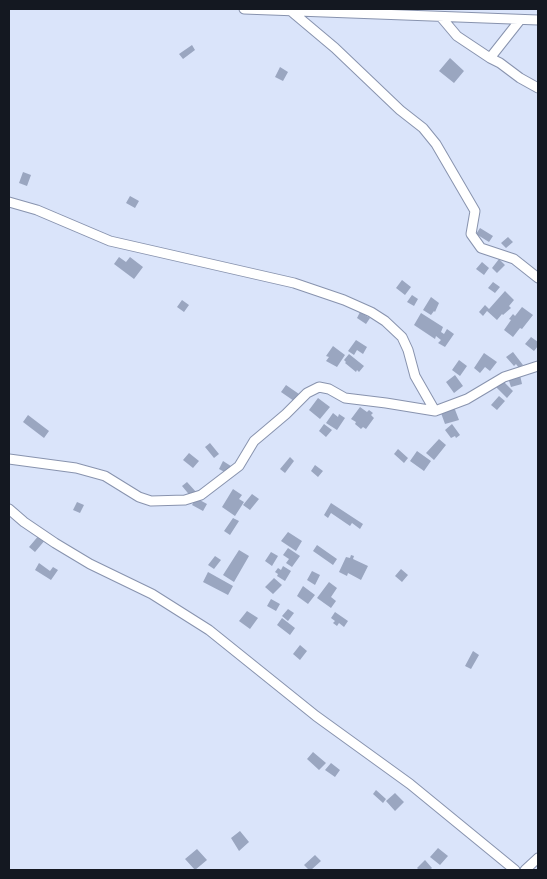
<!DOCTYPE html>
<html>
<head>
<meta charset="utf-8">
<style>
  body { margin:0 }
  #map { position:relative; width:547px; height:879px; overflow:hidden; background:#dae4fa; font-family:"Alegreya Sans",sans-serif }
  canvas { display:block }
  .frame { position:absolute; inset:0; border:10px solid #141821; pointer-events:none }
</style>
</head>
<body>
<div id="map">
<canvas width="547" height="879"></canvas>
<div class="frame"></div>
</div>
<script>
const g = document.querySelector('canvas').getContext('2d');
g.lineJoin = 'round';
function paint(path, color) {
  g.fillStyle = color;
  g.fill(path, 'evenodd');
}
function shape(rows) {
  const path = new Path2D();
  for (const r of rows) {
    path.moveTo(r[0], r[1]);
    for (let i = 2; i < r.length; i += 2) path.lineTo(r[i], r[i + 1]);
  }
  return path;
}
function trace(path, color, width, dash) {
  g.strokeStyle = color;
  g.lineWidth = width;
  g.lineCap = dash ? 'butt' : 'round';
  g.setLineDash(dash || []);
  g.stroke(path);
}
paint(shape([
  [192,45,195,50,183,59,179,54],
  [450,58,464,71,454,83,439,71],
  [280,67,288,72,283,81,275,77],
  [23,172,31,175,27,186,19,183],
  [130,196,139,201,135,208,126,203],
  [480,228,493,236,489,242,476,234],
  [508,237,513,242,506,248,501,243],
  [119,257,126,262,130,257,143,267,134,279,114,264],
  [499,259,505,265,497,273,492,268],
  [482,262,489,268,484,275,476,269],
  [402,280,411,287,405,295,396,288],
  [493,282,500,287,495,293,488,288],
  [505,291,514,300,509,306,511,308,503,315,502,314,497,320,487,311,483,316,479,312,485,305,489,309],
  [412,295,418,299,414,306,407,302],
  [431,297,439,303,435,312,434,311,431,315,423,310],
  [182,300,189,305,184,312,177,307],
  [522,307,533,315,522,329,520,328,513,337,504,330,511,320,509,319,513,314,515,316],
  [360,312,370,318,366,324,357,318],
  [421,313,443,327,441,332,444,334,447,329,454,334,445,347,438,343,441,340,436,336,435,339,414,325],
  [531,337,538,342,538,346,534,351,525,344],
  [356,340,367,347,363,354,357,350,354,355,348,351],
  [333,346,345,355,337,367,326,361,329,357,326,356],
  [513,352,523,365,519,368,516,364,514,366,506,357],
  [484,353,497,362,490,371,485,367,480,373,474,368],
  [349,354,364,366,359,372,357,370,356,372,345,363,346,362,344,360],
  [459,360,467,366,460,376,452,370],
  [455,375,463,386,454,393,446,382],
  [520,375,522,384,511,387,508,378],
  [502,380,513,391,507,398,496,387],
  [286,385,299,394,294,401,281,392],
  [499,396,505,401,497,410,491,405],
  [318,398,330,407,320,419,309,410],
  [360,407,367,412,369,410,373,413,371,415,374,418,366,429,363,427,361,429,355,424,356,422,351,419],
  [454,407,459,420,445,424,441,413,446,412,445,410],
  [333,413,338,417,339,414,345,418,337,430,326,423],
  [28,415,49,431,44,438,23,422],
  [324,424,332,430,326,437,319,431],
  [452,424,460,435,456,438,455,436,451,438,445,430],
  [439,439,446,445,434,460,426,453],
  [210,443,219,454,214,458,205,447],
  [398,449,408,458,404,463,394,454],
  [417,451,431,461,424,471,410,461],
  [189,453,199,461,193,468,183,460],
  [290,457,294,461,285,473,280,469],
  [223,461,234,468,230,475,219,469],
  [315,465,323,471,318,477,311,471],
  [187,482,197,493,192,498,182,486],
  [233,489,242,495,239,499,244,502,235,516,222,507],
  [252,494,259,499,250,510,243,505],
  [196,498,207,504,203,511,192,505],
  [77,502,84,505,80,513,73,510],
  [331,503,363,524,360,529,352,523,350,526,331,513,328,518,324,515],
  [233,518,239,521,230,535,224,531],
  [288,532,302,541,296,551,281,541],
  [40,534,46,539,35,552,29,547],
  [317,545,337,559,333,565,313,551],
  [288,548,300,556,292,567,286,563,289,559,283,555],
  [239,550,249,556,234,582,223,575],
  [271,552,278,556,272,566,265,561],
  [351,555,354,556,353,559,368,566,361,580,348,573,347,576,339,572,346,557,350,558],
  [215,556,221,560,214,569,208,565],
  [39,563,50,571,53,567,58,570,51,580,35,570],
  [283,566,291,571,285,581,277,576,278,574,275,572,278,568,281,570],
  [401,569,408,575,402,582,395,576],
  [312,571,320,575,315,585,307,580],
  [208,572,233,586,228,595,203,582],
  [274,578,282,585,273,594,265,587],
  [329,582,337,588,331,597,336,601,331,608,317,598],
  [303,586,315,595,308,604,297,596],
  [271,599,280,604,276,611,267,606],
  [288,609,294,613,288,621,282,616],
  [247,611,258,618,250,629,239,621],
  [335,612,348,621,344,627,339,623,337,626,333,623,335,621,331,618],
  [282,618,295,628,290,635,277,625],
  [300,645,307,651,300,660,293,654],
  [473,651,479,655,471,669,465,666],
  [313,752,326,763,319,770,307,759],
  [331,763,340,770,335,777,325,770],
  [376,790,386,799,383,803,373,794],
  [395,793,404,802,395,811,386,801],
  [240,831,249,842,239,851,231,838],
  [438,848,448,856,440,865,430,857],
  [197,849,207,860,195,870,185,859],
  [315,855,321,861,311,870,309,870,304,865],
  [425,860,432,868,430,870,419,870,417,868]
]), '#9aa6c0');
const minor = shape([
  [244,9,538,20],
  [291,11,335,48,400,110,423,128,436,144,475,211,471,234,481,248,514,259,538,278],
  [441,17,457,36,490,58,500,63,520,78,538,88],
  [490,58,520,20],
  [9,202,37,210,110,241,294,283,344,300,371,312,385,321,402,337,408,350,415,376,435,411],
  [9,459,76,468,105,476,139,497,151,501,185,500,201,495,239,466,254,441,260,436,286,414,307,393,319,387,329,389,345,398,386,403,435,411,467,399,504,377,538,366],
  [9,509,24,522,55,543,90,564,152,594,209,630,316,716,410,784,515,870],
  [525,870,538,858]
]);
trace(minor, '#8893ae', 11);
trace(minor, '#fff', 9);
</script>
</body>
</html>
